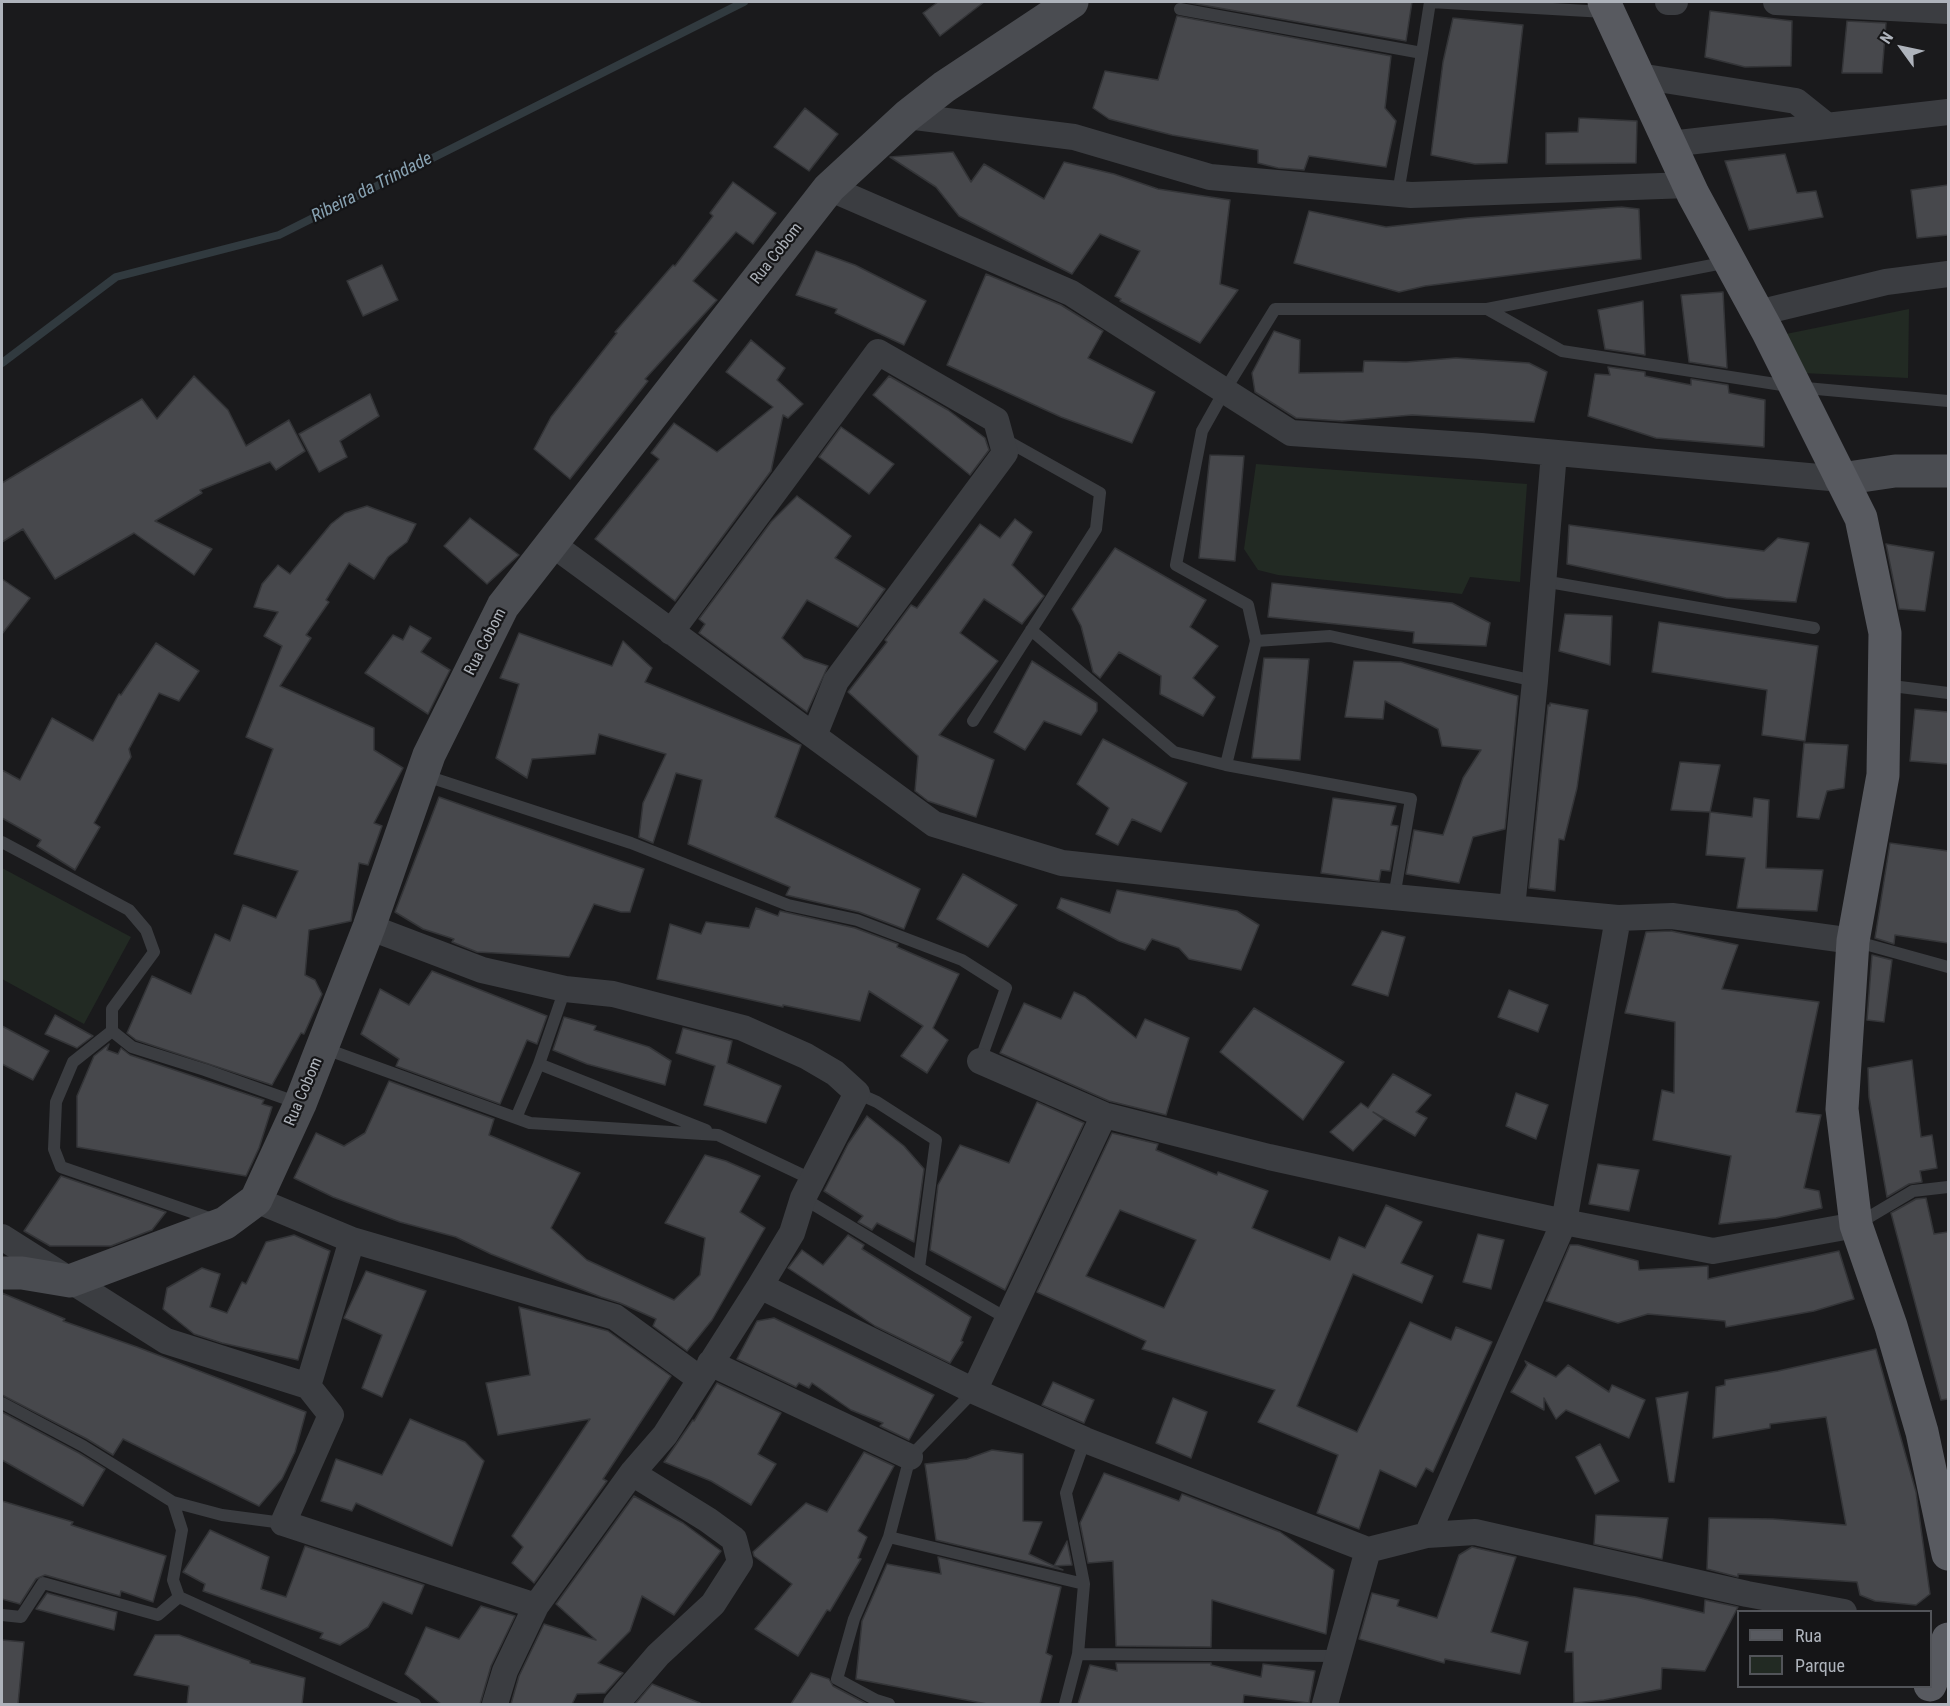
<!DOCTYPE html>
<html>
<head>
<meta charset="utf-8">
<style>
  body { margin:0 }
  #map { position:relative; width:1950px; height:1706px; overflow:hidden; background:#1a1a1c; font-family:"Roboto Condensed",sans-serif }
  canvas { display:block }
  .frame { position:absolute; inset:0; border:3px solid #aeb3bb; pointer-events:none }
  .legend { position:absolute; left:1737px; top:1610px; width:195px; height:78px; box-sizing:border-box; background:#151517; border:2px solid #525459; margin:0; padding:8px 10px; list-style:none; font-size:18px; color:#aeb3bb }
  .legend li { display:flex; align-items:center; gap:12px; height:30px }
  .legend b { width:30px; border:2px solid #525459 }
  .north { position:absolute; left:1872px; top:18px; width:60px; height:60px; -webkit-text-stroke:4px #151517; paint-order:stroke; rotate:303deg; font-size:16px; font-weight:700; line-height:24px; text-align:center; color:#aeb3bb }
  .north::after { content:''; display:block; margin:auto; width:21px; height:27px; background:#aeb3bb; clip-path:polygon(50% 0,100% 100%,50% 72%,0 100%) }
</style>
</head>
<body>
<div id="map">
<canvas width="1950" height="1706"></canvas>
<div class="frame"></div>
<ul class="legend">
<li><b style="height:8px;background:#585a60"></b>Rua</li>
<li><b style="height:16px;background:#222a23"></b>Parque</li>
</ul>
<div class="north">N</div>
</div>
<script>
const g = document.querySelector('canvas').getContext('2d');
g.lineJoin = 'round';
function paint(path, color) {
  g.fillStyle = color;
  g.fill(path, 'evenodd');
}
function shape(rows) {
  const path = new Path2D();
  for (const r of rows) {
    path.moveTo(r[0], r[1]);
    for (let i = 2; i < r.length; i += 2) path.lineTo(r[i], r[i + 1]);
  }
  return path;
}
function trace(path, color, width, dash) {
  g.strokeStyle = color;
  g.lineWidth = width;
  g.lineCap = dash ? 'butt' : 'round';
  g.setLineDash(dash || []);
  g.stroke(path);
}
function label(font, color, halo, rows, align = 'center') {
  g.font = font + ' "Roboto Condensed",sans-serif';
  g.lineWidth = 4.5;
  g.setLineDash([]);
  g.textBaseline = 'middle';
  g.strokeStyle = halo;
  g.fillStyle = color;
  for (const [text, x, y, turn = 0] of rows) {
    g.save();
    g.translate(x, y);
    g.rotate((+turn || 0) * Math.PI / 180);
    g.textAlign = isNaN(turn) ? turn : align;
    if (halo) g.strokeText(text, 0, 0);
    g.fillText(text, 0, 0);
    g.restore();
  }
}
paint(shape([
  [1909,309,1908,378,1802,373,1786,334],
  [1256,464,1527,484,1520,582,1470,577,1462,594,1278,575,1258,570,1244,549],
  [2,868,131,937,84,1024,2,979]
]), '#222a23');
trace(shape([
  [2,363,116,277,279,235,744,2]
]), '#313a3f', 8);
const building = shape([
  [938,2,984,2,940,36,923,13,938,2],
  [1185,2,1412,2,1406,41,1185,2],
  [1710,11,1792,21,1791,66,1745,67,1705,57,1710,11],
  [1177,16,1391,56,1385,108,1396,121,1386,167,1309,156,1304,170,1278,168,1258,163,1258,150,1172,135,1109,119,1093,108,1105,71,1158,80,1177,16],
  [1453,18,1523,25,1507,163,1475,164,1431,155,1443,62,1453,18],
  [1847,21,1886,23,1882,73,1842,73,1847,21],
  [805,108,838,134,809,171,774,147,805,108],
  [1579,118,1637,121,1636,163,1546,164,1546,133,1578,132,1579,118],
  [953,152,971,182,984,164,1044,199,1064,162,1114,174,1158,189,1230,200,1220,284,1238,290,1200,343,1120,301,1121,299,1115,296,1140,251,1100,234,1072,274,959,216,936,187,890,157,953,152],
  [1785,154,1797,193,1816,191,1823,217,1749,230,1725,161,1785,154],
  [733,182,776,213,753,244,736,232,693,281,717,300,645,379,648,381,570,479,534,449,551,417,617,333,615,332,673,265,675,266,713,216,710,213,733,182],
  [1948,185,1948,235,1917,238,1911,190,1948,185],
  [1621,207,1639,209,1641,259,1425,286,1399,292,1294,263,1309,211,1386,227,1467,218,1621,207],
  [816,251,855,265,926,301,904,345,835,313,837,309,796,295,816,251],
  [382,265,398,300,363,316,347,281,382,265],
  [986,274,1061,305,1103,331,1088,358,1155,392,1132,443,1061,417,947,365,986,274],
  [1723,292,1727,368,1689,362,1681,295,1723,292],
  [1643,301,1645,355,1605,349,1598,310,1643,301],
  [1274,331,1300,340,1299,373,1363,372,1364,361,1406,362,1456,358,1529,363,1547,372,1534,422,1412,415,1342,421,1296,418,1255,392,1252,373,1274,331],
  [751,340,785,368,777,380,803,404,788,418,783,415,771,471,675,601,595,539,659,459,651,453,674,423,717,452,773,407,726,372,751,340],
  [1608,367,1645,372,1645,376,1691,385,1691,379,1728,385,1729,393,1765,400,1764,447,1656,438,1588,416,1595,374,1610,375,1608,367],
  [194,376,228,410,246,446,289,420,305,451,276,470,270,462,200,490,202,493,155,521,212,549,194,575,134,533,55,579,23,529,2,542,2,483,142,399,157,419,194,376],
  [889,376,948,410,985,438,989,450,970,475,873,395,889,376],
  [370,394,379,416,340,441,347,457,319,472,299,434,370,394],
  [841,427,894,464,869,494,819,457,841,427],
  [1210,455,1244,456,1235,561,1199,558,1210,455],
  [797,496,851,536,835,558,885,589,858,627,807,600,782,638,804,658,828,666,807,712,699,633,705,624,699,619,771,522,797,496],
  [367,506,416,524,407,542,388,557,374,579,349,563,326,600,329,602,306,635,311,638,280,686,374,728,374,750,403,768,374,823,382,826,368,865,359,863,351,921,309,930,305,975,315,980,322,994,304,1034,301,1033,272,1085,136,1040,127,1033,152,976,191,994,215,934,230,941,243,905,276,918,298,871,234,854,273,749,246,737,282,646,264,636,278,612,254,607,262,584,278,565,290,574,331,524,345,513,367,506],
  [470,518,519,555,487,584,444,546,470,518],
  [1015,519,1032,532,1012,565,1044,596,1022,624,984,599,960,633,998,661,939,735,994,760,976,817,928,801,915,791,918,756,848,692,887,642,885,640,911,605,917,608,980,524,1000,538,1015,519],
  [1569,525,1764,551,1778,538,1809,543,1796,602,1726,598,1567,564,1569,525],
  [1886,544,1934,552,1925,611,1899,609,1886,544],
  [1115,548,1206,600,1190,627,1218,646,1193,678,1215,697,1203,716,1160,694,1161,676,1119,652,1100,678,1093,672,1081,626,1072,609,1115,548],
  [2,579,30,598,2,634,2,579],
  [1272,583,1452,603,1490,623,1486,646,1413,643,1414,632,1268,617,1272,583],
  [1565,614,1612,616,1610,665,1559,651,1565,614],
  [1659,622,1818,646,1805,741,1762,735,1767,690,1652,672,1659,622],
  [410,626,431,638,421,652,450,670,428,714,365,673,393,635,403,640,410,626],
  [519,633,612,666,623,641,652,668,645,682,801,745,775,817,920,889,904,929,859,912,786,895,790,887,688,844,702,780,676,773,653,843,639,837,643,803,666,754,599,734,595,754,532,759,527,778,496,758,519,684,500,678,519,633],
  [156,643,199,671,179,701,159,693,129,749,131,757,94,823,100,827,75,870,37,846,41,840,2,818,2,770,20,780,52,718,93,741,119,694,121,695,156,643],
  [1264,658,1309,659,1300,760,1252,758,1264,658],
  [1032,661,1097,703,1097,711,1081,735,1044,721,1025,750,994,732,1032,661],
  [1354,661,1401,662,1518,696,1505,829,1473,837,1459,883,1406,874,1414,830,1443,835,1463,778,1481,750,1442,746,1438,729,1385,701,1383,719,1345,717,1354,661],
  [1550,703,1588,710,1577,788,1564,840,1559,839,1555,891,1529,888,1548,705,1550,706,1550,703],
  [1915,709,1948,712,1948,764,1910,761,1915,709],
  [1103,739,1187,783,1161,832,1132,819,1118,845,1096,834,1109,808,1077,784,1103,739],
  [1804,743,1848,745,1844,788,1827,791,1819,819,1797,817,1804,743],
  [1680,762,1720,765,1710,812,1671,810,1680,762],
  [439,797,644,869,630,912,621,912,594,904,569,957,477,952,452,942,454,939,423,929,395,912,439,797],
  [1333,798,1396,806,1391,825,1398,826,1390,871,1381,870,1379,881,1321,873,1333,798],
  [1754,798,1769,800,1766,868,1823,870,1817,911,1737,908,1745,858,1706,855,1710,812,1752,817,1754,798],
  [1890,843,1948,851,1948,943,1895,935,1894,944,1875,938,1890,843],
  [963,874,1017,905,988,947,937,919,963,874],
  [1117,890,1237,911,1259,925,1241,970,1189,959,1179,948,1152,939,1145,950,1119,941,1057,908,1061,898,1110,913,1117,890],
  [756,908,778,916,780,911,855,928,898,944,897,947,959,974,933,1028,948,1040,927,1073,901,1056,923,1026,869,991,860,1021,783,1005,783,1007,657,979,670,924,701,934,706,922,749,928,756,908],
  [1382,931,1405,937,1388,996,1352,985,1382,931],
  [1671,931,1738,945,1722,989,1819,1002,1796,1112,1821,1115,1804,1188,1819,1191,1822,1208,1776,1218,1719,1224,1731,1156,1653,1140,1662,1090,1674,1093,1675,1022,1625,1013,1646,932,1671,931],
  [1872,955,1892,960,1884,1022,1867,1020,1872,955],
  [432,971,547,1016,537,1044,527,1040,500,1104,396,1066,399,1059,361,1034,380,989,409,1005,432,971],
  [1509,990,1548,1005,1538,1032,1498,1017,1509,990],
  [1074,992,1085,997,1136,1038,1145,1019,1189,1038,1166,1115,1109,1101,1000,1053,1024,1003,1061,1019,1074,992],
  [1254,1008,1344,1062,1303,1120,1220,1052,1254,1008],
  [55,1015,93,1036,77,1048,45,1034,55,1015],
  [564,1017,596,1026,594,1030,649,1047,671,1061,665,1085,587,1064,553,1050,564,1017],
  [2,1026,49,1051,33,1080,2,1064,2,1026],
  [683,1028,732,1041,727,1063,781,1086,766,1123,704,1105,715,1066,676,1053,683,1028],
  [109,1044,107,1050,118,1054,121,1048,130,1055,264,1100,262,1104,272,1107,259,1148,246,1176,77,1147,77,1096,94,1056,109,1044],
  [1912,1060,1921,1137,1932,1135,1937,1168,1920,1171,1922,1182,1909,1184,1887,1197,1869,1097,1868,1068,1912,1060],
  [1393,1074,1431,1095,1416,1112,1427,1118,1415,1136,1373,1112,1383,1119,1353,1151,1330,1132,1361,1103,1368,1108,1393,1074],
  [389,1081,494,1119,489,1135,580,1173,551,1228,587,1260,674,1300,700,1275,705,1238,665,1223,705,1155,726,1161,760,1176,740,1212,765,1228,712,1320,687,1351,653,1326,656,1319,620,1303,601,1297,491,1254,456,1237,400,1222,333,1197,294,1178,316,1133,344,1146,365,1133,389,1081],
  [1516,1093,1548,1105,1536,1139,1506,1126,1516,1093],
  [1037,1102,1084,1123,1005,1290,930,1250,938,1185,960,1145,1009,1163,1037,1102],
  [867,1116,904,1146,924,1169,914,1242,877,1223,872,1230,858,1222,863,1216,824,1191,848,1144,867,1116],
  [1112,1133,1158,1144,1156,1150,1217,1175,1218,1172,1268,1191,1252,1228,1330,1260,1339,1237,1365,1248,1386,1205,1422,1222,1401,1263,1433,1276,1422,1303,1353,1274,1297,1406,1357,1432,1410,1322,1451,1340,1456,1327,1492,1342,1433,1472,1426,1468,1416,1487,1380,1470,1359,1529,1317,1513,1338,1455,1258,1422,1275,1390,1142,1349,1146,1341,1037,1292,1112,1133],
  [1120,1210,1196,1240,1164,1308,1086,1276,1120,1210],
  [1598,1164,1639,1170,1629,1211,1589,1204,1598,1164],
  [61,1176,166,1212,152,1230,111,1246,50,1246,24,1231,61,1176],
  [1926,1198,1934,1234,1948,1232,1948,1399,1941,1400,1891,1213,1916,1199,1926,1198],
  [1478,1234,1504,1240,1491,1289,1463,1282,1478,1234],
  [294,1235,330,1251,298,1360,222,1343,194,1334,163,1309,167,1288,202,1268,220,1274,210,1307,227,1313,242,1282,246,1284,266,1242,294,1235],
  [848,1235,864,1245,862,1249,971,1317,961,1341,963,1342,950,1363,875,1326,788,1268,802,1250,823,1265,848,1235],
  [1570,1245,1578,1245,1638,1261,1639,1270,1708,1266,1708,1279,1839,1251,1854,1299,1814,1311,1726,1327,1725,1321,1648,1314,1618,1323,1546,1301,1570,1245],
  [366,1271,426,1291,382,1397,362,1388,382,1335,344,1318,366,1271],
  [2,1293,65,1319,63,1321,137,1347,306,1412,295,1452,282,1479,259,1506,123,1439,113,1455,87,1439,2,1395,2,1293],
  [519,1307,608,1331,671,1376,603,1479,607,1481,534,1583,512,1563,523,1547,512,1536,590,1419,498,1435,486,1383,530,1375,519,1307],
  [774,1318,934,1395,909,1440,880,1426,883,1423,851,1410,812,1383,809,1388,799,1383,796,1387,737,1359,757,1321,774,1318],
  [1876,1349,1916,1492,1930,1594,1916,1605,1875,1601,1860,1595,1857,1582,1738,1574,1738,1577,1707,1569,1709,1518,1773,1519,1846,1525,1826,1417,1770,1424,1770,1428,1713,1438,1716,1387,1725,1385,1725,1380,1778,1371,1876,1349],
  [1525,1361,1556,1377,1568,1365,1609,1392,1612,1385,1645,1400,1629,1438,1566,1410,1556,1419,1544,1398,1544,1410,1511,1392,1527,1365,1525,1361],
  [1053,1382,1094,1400,1084,1423,1042,1405,1053,1382],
  [717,1383,781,1413,758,1454,776,1464,751,1505,711,1481,664,1462,693,1420,694,1421,717,1383],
  [1688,1392,1674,1482,1669,1482,1656,1398,1688,1392],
  [1173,1398,1207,1412,1191,1458,1156,1443,1173,1398],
  [2,1412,79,1453,105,1469,83,1506,2,1460,2,1412],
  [410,1419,465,1442,484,1461,452,1546,356,1503,352,1511,321,1501,336,1459,382,1475,410,1419],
  [1600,1444,1619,1481,1595,1494,1576,1457,1600,1444],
  [992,1450,1023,1454,1023,1521,1042,1522,1029,1554,1054,1566,1067,1541,1072,1565,1054,1566,1063,1570,936,1540,925,1464,967,1459,992,1450],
  [864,1452,894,1466,858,1531,867,1537,858,1558,861,1559,830,1611,827,1610,798,1656,755,1629,792,1584,754,1556,753,1552,806,1503,827,1512,864,1452],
  [1104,1473,1179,1501,1182,1494,1280,1532,1334,1570,1326,1634,1212,1600,1211,1647,1116,1646,1113,1561,1088,1563,1080,1523,1104,1473],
  [634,1496,683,1523,721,1551,674,1615,642,1596,630,1631,598,1663,623,1673,605,1693,577,1694,572,1704,511,1704,519,1676,544,1624,596,1640,556,1604,634,1496],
  [2,1501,73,1522,71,1525,166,1556,153,1602,121,1591,120,1596,45,1575,36,1579,20,1604,2,1599,2,1501],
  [1596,1515,1668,1518,1662,1559,1594,1544,1596,1515],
  [210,1530,269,1557,261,1589,286,1597,305,1546,424,1585,412,1614,383,1602,368,1627,340,1645,320,1638,323,1633,203,1591,205,1584,183,1572,210,1530],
  [1472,1547,1516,1557,1491,1632,1528,1642,1520,1674,1445,1659,1444,1663,1359,1639,1372,1593,1399,1600,1397,1606,1437,1618,1459,1555,1472,1547],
  [938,1557,1061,1587,1046,1653,1052,1656,1040,1704,987,1704,856,1679,862,1621,887,1564,941,1574,938,1557],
  [1574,1588,1636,1597,1704,1613,1705,1600,1738,1607,1705,1671,1662,1668,1661,1689,1604,1700,1574,1703,1573,1652,1565,1652,1574,1588],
  [47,1593,117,1612,114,1630,36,1609,47,1593],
  [481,1606,515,1616,491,1666,480,1704,441,1704,405,1674,426,1627,459,1639,481,1606],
  [155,1635,179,1635,250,1661,250,1663,305,1678,302,1704,187,1704,189,1686,134,1675,155,1635],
  [2,1640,24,1642,18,1704,2,1704,2,1640],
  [1116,1663,1211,1663,1211,1665,1261,1677,1263,1664,1315,1671,1309,1703,1244,1695,1243,1704,1078,1704,1090,1665,1117,1671,1116,1663],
  [811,1673,829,1679,833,1686,867,1704,791,1704,811,1673],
  [652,1684,700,1703,699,1704,635,1704,652,1684]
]);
paint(building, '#47484c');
trace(building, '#343538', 1.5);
trace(shape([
  [1180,9,1422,53,1398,193],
  [1422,53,1430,2,1605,12],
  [1728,262,1487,309,1562,351,1795,387,1948,401],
  [1543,581,1814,628],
  [1031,630,1174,752,1226,765,1256,641,1248,605,1176,565,1202,431,1225,390,1275,309,1487,309],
  [1256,641,1330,636,1535,681],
  [1884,685,1948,693],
  [973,721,1096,529,1100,493,1002,438],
  [1226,765,1411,799,1394,897],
  [423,775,631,843,788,905,857,920,962,960,1006,988,980,1061],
  [2,842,129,910,146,930,154,952,112,1009,112,1031,132,1047,205,1070,298,1103],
  [1854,941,1948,967],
  [112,1031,73,1062,56,1102,54,1149,61,1167,215,1220],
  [323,1048,530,1123,718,1135,813,1180],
  [539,1064,565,989],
  [857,1093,877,1102,936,1140,919,1268,1008,1319],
  [516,1118,539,1064,706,1130],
  [803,1198,919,1268],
  [1859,1223,1913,1191,1948,1187],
  [2,1403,83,1446,173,1502,182,1530,173,1580,179,1597,415,1704],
  [173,1502,222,1515,283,1523],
  [889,1537,1084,1584],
  [2,1615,21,1617,43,1583,158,1615,179,1597],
  [1078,1654,1338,1656],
  [889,1704,876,1700,837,1679,854,1619,889,1537,910,1457,974,1391],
  [1065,1704,1078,1654,1084,1584,1066,1493,1085,1440]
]), '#3b3d41', 12);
trace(shape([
  [1668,2,1675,2],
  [1776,2,1948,11],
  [1639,76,1796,101,1826,125],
  [907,116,1074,137,1210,177,1411,195,1689,185],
  [1670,144,1948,112],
  [829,188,1071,293,1291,433,1481,446,1841,479],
  [1758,313,1886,282,1948,274],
  [552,544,934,824,1062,863,1254,884,1618,918,1672,916,1853,941],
  [671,632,878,352,996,420,1005,453,836,681,814,736],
  [1512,908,1535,681,1554,453],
  [369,927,482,970,565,989,613,994,743,1028,806,1056,835,1073,857,1093,803,1198,792,1233,760,1286,665,1435,632,1473,536,1606,505,1671,495,1704],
  [980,1061,1104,1115,1269,1157,1564,1222,1713,1251,1856,1225],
  [256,1200,352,1240,615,1317,700,1379],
  [2,1237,166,1341,308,1386],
  [352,1240,308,1386,331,1415,283,1523,536,1606],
  [760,1286,974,1391,1085,1440,1368,1550,1427,1535,1475,1532,1747,1594,1844,1612],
  [710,1363,910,1457],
  [974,1391,1104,1115],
  [1427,1535,1564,1222,1618,918],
  [616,1704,658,1655,713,1604,740,1562,734,1539,708,1520,632,1473],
  [1325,1704,1368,1550]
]), '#3b3d41', 26);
trace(shape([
  [1841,479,1895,471,1948,471],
  [2,1273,22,1273,70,1281,225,1223,256,1200,300,1104,369,927,429,755,503,606,829,188,907,116,944,87,1072,2]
]), '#4a4c51', 33);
trace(shape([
  [1604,2,1693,194,1768,332,1861,518,1885,633,1883,775,1853,941,1842,1109,1856,1225,1891,1326,1922,1432,1948,1554],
  [1930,1685,1948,1639]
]), '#585a60', 33);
label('16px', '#aeb3bb', '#151517', [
  ["Rua Cobom",777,254,-52],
  ["Rua Cobom",486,642,-63],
  ["Rua Cobom",304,1092,-67]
]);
label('italic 18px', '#88a2b2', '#151517', [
  ["Ribeira da Trindade",372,188,-27]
]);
</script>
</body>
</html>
